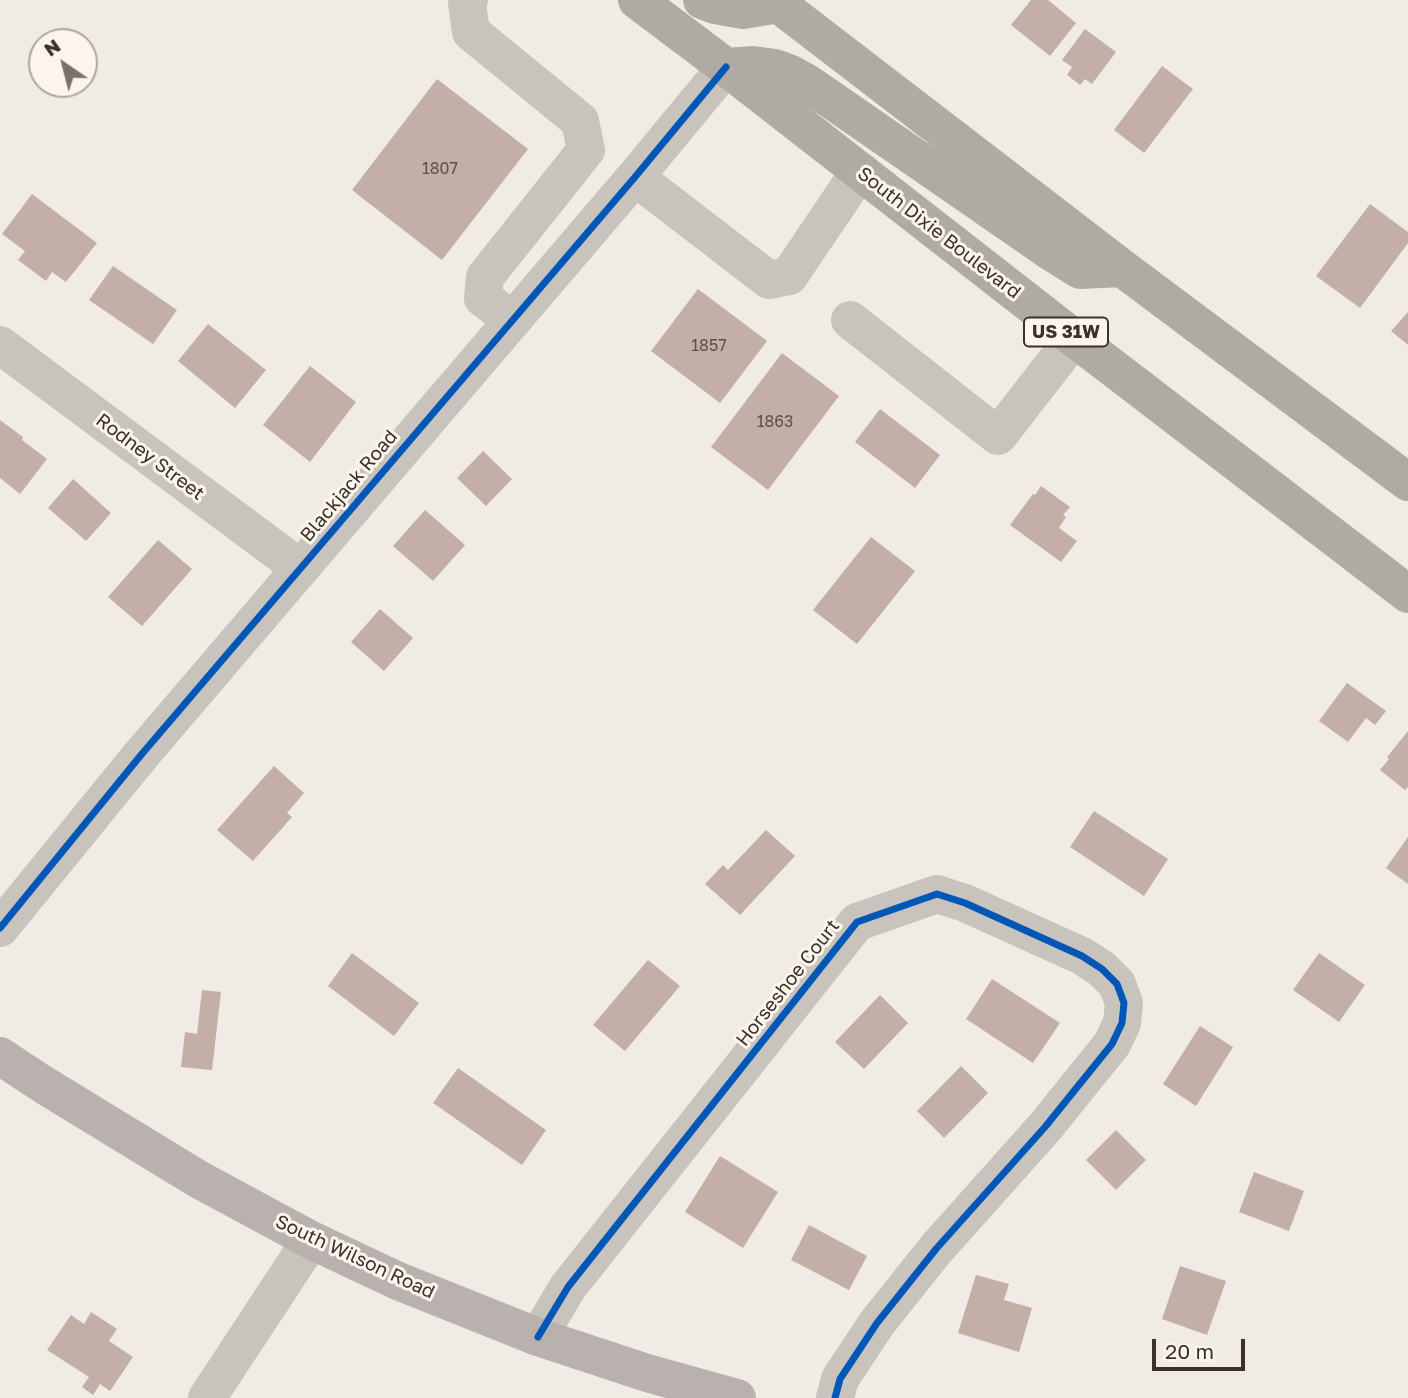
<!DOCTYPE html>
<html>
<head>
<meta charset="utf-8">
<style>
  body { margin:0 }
  #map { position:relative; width:1408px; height:1398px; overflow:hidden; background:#f0ebe5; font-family:"Golos Text",sans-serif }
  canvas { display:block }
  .north { position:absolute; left:28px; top:28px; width:70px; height:70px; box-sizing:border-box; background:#fbf5ee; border:2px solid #aea6a0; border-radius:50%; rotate:325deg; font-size:19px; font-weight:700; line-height:28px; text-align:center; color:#3b302b }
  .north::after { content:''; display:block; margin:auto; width:24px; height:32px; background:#7a716c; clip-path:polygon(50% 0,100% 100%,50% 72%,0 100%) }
  .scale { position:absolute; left:1152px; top:1339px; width:93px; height:32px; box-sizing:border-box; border:4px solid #3b302b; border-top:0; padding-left:9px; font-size:21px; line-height:24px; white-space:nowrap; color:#3b302b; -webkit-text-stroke:5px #fbf5ee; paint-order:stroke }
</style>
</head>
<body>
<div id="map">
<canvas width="1408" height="1398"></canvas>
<div class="north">N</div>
<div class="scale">20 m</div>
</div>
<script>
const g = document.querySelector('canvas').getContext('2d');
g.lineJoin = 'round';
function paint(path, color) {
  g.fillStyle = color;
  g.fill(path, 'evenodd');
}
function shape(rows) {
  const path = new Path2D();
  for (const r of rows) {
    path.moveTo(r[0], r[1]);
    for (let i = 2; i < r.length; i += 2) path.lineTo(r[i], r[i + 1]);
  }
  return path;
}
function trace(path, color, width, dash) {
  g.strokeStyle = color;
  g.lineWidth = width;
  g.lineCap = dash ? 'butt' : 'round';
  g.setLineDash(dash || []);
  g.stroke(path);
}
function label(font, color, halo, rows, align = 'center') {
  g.font = font + ' "Golos Text",sans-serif';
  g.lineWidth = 6;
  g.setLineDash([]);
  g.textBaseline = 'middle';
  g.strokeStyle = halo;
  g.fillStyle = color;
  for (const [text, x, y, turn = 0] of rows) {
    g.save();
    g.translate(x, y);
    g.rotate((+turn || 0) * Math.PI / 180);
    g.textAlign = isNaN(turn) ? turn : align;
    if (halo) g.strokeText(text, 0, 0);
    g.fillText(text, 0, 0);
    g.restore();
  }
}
paint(shape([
  [1031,0,1048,0,1076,23,1050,56,1011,25],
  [1085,29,1116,52,1092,84,1085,79,1080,85,1067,75,1072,67,1062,60],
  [1162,66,1193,89,1144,153,1114,130],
  [437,79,528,149,442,260,352,190],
  [32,194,97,243,66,282,52,272,46,281,18,260,25,251,2,234],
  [1370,204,1408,232,1408,243,1360,308,1316,276],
  [113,266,177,310,153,344,89,300],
  [698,289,767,341,720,403,651,351],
  [1408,312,1408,345,1391,331],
  [208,324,266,370,235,408,178,361],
  [782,353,839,396,768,490,711,447],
  [310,366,356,402,310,462,263,425],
  [880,409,940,455,915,488,855,442],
  [0,420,23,437,22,440,47,459,20,494,0,478],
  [483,451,512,479,486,506,457,478],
  [73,479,111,513,86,541,48,508],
  [1041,486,1070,507,1063,515,1066,517,1059,528,1077,541,1061,562,1010,525,1033,494,1035,495],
  [425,510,465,545,433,581,393,546],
  [871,537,915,571,857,644,813,610],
  [158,540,192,569,142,626,108,597],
  [380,609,413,638,384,671,351,642],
  [1347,683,1386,711,1375,725,1366,718,1348,742,1319,721],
  [1408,731,1408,787,1405,790,1380,770,1389,759,1387,757],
  [274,766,304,793,287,813,292,817,253,861,217,830],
  [1094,811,1168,859,1144,896,1070,847],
  [766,830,795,856,740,915,705,884,723,865,728,870],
  [1408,837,1408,884,1386,868],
  [352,953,419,1003,394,1036,328,986],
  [1319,953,1365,985,1339,1022,1293,990],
  [648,960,680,986,625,1051,593,1025],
  [992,979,1060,1023,1033,1063,966,1019],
  [202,990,221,992,212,1070,181,1067,185,1032,197,1034],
  [880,995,908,1023,864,1069,835,1042],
  [1200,1026,1233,1047,1196,1106,1163,1084],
  [961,1066,988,1093,944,1138,917,1111],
  [458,1068,546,1130,522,1165,433,1103],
  [1116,1130,1146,1160,1116,1190,1086,1160],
  [720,1156,778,1192,743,1248,685,1212],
  [1254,1172,1304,1191,1289,1231,1239,1212],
  [809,1225,867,1256,849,1290,791,1260],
  [1180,1266,1226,1281,1207,1335,1162,1319],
  [976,1275,1009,1284,1004,1300,1032,1308,1019,1352,958,1333],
  [91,1312,117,1329,109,1341,133,1357,110,1391,100,1384,93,1395,82,1387,89,1377,47,1350,71,1315,84,1324]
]), '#c3afa7');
trace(shape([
  [469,0,467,3,471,32,580,121,586,150,485,277,483,298,512,320],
  [635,177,769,280,789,276,860,171],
  [850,320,998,436,1074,338],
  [0,345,300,568],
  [0,928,141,755,635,177,726,67],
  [538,1337,568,1287,857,922,937,894,965,903,1082,956,1102,969,1117,984,1124,1003,1122,1023,1112,1044,1045,1127,936,1249,877,1323,840,1379,835,1398],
  [207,1398,311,1240]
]), '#c9c3be', 38);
trace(shape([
  [0,1056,44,1085,198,1179,311,1240,398,1281,538,1337,647,1373,737,1398]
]), '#b8b1ad', 38);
trace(shape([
  [637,0,726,67,1074,338,1408,594],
  [702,0,715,5,743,10,779,4],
  [773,0,1122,268,1408,482],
  [726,67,753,65,775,68,791,74,807,83,1053,253,1080,270,1122,268]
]), '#afaaa4', 38);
trace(shape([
  [0,928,141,755,635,177,726,67],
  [538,1337,568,1287,857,922,937,894,965,903,1082,956,1102,969,1117,984,1124,1003,1122,1023,1112,1044,1045,1127,936,1249,877,1323,840,1379,835,1398]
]), '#0057b8', 7);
label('16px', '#5d504a', null, [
  ["1807",440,169],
  ["1857",709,346],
  ["1863",775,422]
]);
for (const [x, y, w] of [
  [1066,332,84]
]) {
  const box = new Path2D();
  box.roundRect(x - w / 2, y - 14.5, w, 29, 5);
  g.fillStyle = '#fbf5ee';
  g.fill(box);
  trace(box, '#3b302b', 2);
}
label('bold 18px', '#3b302b', null, [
  ["US 31W",1066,332]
]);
label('19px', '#3b302b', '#fbf5ee', [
  ["South Dixie Boulevard",939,233,38],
  ["Rodney Street",150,457,37],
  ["Blackjack Road",349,486,-50],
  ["Horseshoe Court",788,983,-52],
  ["South Wilson Road",355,1257,25]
]);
</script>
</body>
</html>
